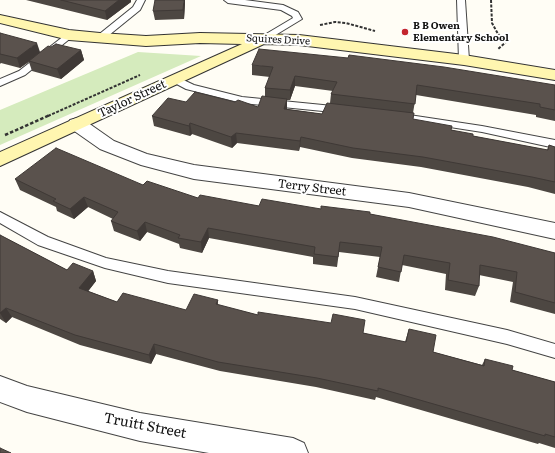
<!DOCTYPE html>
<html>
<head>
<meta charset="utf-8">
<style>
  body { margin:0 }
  canvas { display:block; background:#fffdf5 }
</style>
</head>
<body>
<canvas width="555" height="453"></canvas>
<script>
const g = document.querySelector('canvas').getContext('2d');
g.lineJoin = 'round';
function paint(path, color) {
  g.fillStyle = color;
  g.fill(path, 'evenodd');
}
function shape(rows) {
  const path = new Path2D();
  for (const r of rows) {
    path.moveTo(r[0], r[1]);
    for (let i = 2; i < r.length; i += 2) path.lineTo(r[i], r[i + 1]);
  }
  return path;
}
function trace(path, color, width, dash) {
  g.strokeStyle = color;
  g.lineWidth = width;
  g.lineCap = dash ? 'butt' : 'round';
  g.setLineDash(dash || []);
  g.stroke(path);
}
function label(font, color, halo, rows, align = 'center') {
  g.font = font + ' Literata,serif';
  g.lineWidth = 4;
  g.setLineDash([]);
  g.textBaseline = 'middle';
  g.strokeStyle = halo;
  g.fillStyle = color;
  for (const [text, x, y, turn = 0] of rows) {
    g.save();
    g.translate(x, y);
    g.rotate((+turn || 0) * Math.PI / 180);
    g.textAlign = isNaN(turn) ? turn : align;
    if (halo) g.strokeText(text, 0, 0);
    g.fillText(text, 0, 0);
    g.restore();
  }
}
paint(shape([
  [138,52,201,56,0,145,0,110]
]), '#d5ebbd');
const lane = shape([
  [137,0,145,0,140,10,103,40,97,40,97,36,133,7,137,0],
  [224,0,245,0,283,5,298,12,302,19,264,42,259,39,261,37,293,18,292,16,281,10,228,3,224,0],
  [457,0,465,0,469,60,464,63,459,60,457,0],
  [69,32,74,35,72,37,25,75,0,86,0,79,19,71,69,32],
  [175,76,194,85,242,97,343,107,348,110,343,113,242,103,186,89,171,81,170,79,171,77,175,76],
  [396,113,482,126,555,140,555,148,482,132,392,118,391,116,392,114,396,113],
  [0,212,48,237,106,258,168,271,355,297,507,330,555,344,555,358,507,344,355,309,168,283,105,268,38,245,0,223,0,212]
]);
const street = shape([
  [77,118,84,120,114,141,147,154,194,165,409,193,555,223,555,239,409,207,194,179,141,165,100,149,70,128,68,124,70,120,77,118],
  [0,376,27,386,140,413,293,438,304,443,308,453,209,453,140,441,27,412,0,402,0,376]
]);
const secondary = shape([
  [0,15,69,30,100,33,146,36,200,33,299,35,464,55,555,70,555,80,464,65,299,45,264,44,0,166,0,152,242,44,200,43,146,46,69,40,0,23,0,15]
]);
trace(lane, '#444', 2);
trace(street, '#444', 2);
trace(secondary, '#333', 2);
trace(shape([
  [491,0,492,23,498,34,506,42,498,49],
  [320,25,335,22,346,23,375,31],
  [48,116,140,75]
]), '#333', 2, [3, 1.5]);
trace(shape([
  [5,135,50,115]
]), '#333', 2.5, [3.5, 2]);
paint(lane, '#fff');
paint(street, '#fff');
paint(secondary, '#fff6b0');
paint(shape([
  [26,0,131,0,131,2,107,20],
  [185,3,184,19,155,20,153,11],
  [0,33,40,52,51,47,81,50,84,60,61,79,32,71,29,62,20,68,1,63,0,64],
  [252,65,555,85,555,121,536,117,536,115,416,95,413,113,413,119,473,136,547,150,549,145,555,147,555,194,528,187,421,167,352,158,300,147,299,151,237,143,232,148,192,134,190,136,154,126,152,116,186,102,235,102,258,107,265,97,265,88,270,77,252,75],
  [295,86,333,91,331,94,330,103,322,114,287,109,287,100,290,100],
  [15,179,143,185,198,198,259,206,321,209,370,214,555,253,555,314,510,302,513,282,479,275,479,286,475,296,445,290,446,274,402,265,399,282,376,277,380,257,339,252,337,267,313,264,313,257,209,238,202,253,180,248,179,244,147,232,140,241,114,231,111,221,113,219,88,207,74,219,57,211,56,207,20,190],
  [0,235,67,270,93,271,96,281,88,291,117,302,186,310,218,300,218,305,258,315,363,333,405,342,409,329,433,352,482,365,485,359,512,370,555,382,555,448,539,443,538,444,376,397,375,400,316,387,220,371,156,354,151,364,80,345,12,317,6,323,0,319]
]), '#4d4742');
paint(shape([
  [119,0,131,0,131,2,107,20,105,11],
  [184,0,185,0,185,3,184,19,183,10],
  [37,43,40,52,20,68,17,58],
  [81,50,84,60,61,79,57,69],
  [295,76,295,86,290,100,290,90],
  [287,99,287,109,284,109],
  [190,123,192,134,190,136,189,126],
  [236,133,237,143,232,148,231,137],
  [301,137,300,147,299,151,300,141],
  [84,197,88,207,74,219,70,209],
  [145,222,147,232,140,241,137,231],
  [208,228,209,238,202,253,201,242],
  [93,271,96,281,83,298,79,288],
  [6,308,12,317,6,323,0,313],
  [154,344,156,354,151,364,149,355]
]), '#3f3936');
const building = shape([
  [61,0,119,0,105,11,61,0],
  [155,0,184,0,183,10,153,11,155,0],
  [0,33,37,43,17,58,0,54,0,33],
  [56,44,81,50,57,69,29,61,48,46,51,47,56,44],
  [259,49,348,58,349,55,444,67,555,85,555,110,540,107,540,104,417,85,415,104,331,94,337,82,295,76,290,90,265,88,273,67,252,65,259,49],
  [195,92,235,102,238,100,258,107,262,96,287,99,284,109,322,114,327,103,414,113,413,119,452,126,451,130,473,134,473,136,548,150,549,145,555,147,555,182,532,177,423,157,353,148,301,137,300,141,236,133,231,137,190,123,189,126,152,116,168,98,186,102,195,92],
  [56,148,143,185,147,181,198,198,200,195,259,206,262,199,321,209,321,206,370,212,370,214,493,237,555,253,555,303,515,292,517,272,480,265,479,286,448,280,450,263,404,255,401,272,378,267,382,247,340,242,338,257,314,254,315,247,208,228,201,242,178,238,180,235,145,222,137,231,111,221,118,212,84,197,70,209,53,201,56,199,15,179,56,148],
  [0,235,67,270,73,263,93,271,79,288,117,302,123,293,186,310,194,294,218,300,216,304,258,315,258,312,331,323,333,314,365,320,363,333,406,342,409,329,436,335,433,352,484,366,485,359,513,366,512,370,555,382,555,437,545,434,545,436,378,388,378,391,317,378,218,362,154,344,149,355,75,335,6,308,0,313,0,235],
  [0,448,11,453,0,453,0,448]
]);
paint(building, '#5a524d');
trace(building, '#3f3936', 1);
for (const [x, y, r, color] of [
  [405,32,4,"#c4262e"]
]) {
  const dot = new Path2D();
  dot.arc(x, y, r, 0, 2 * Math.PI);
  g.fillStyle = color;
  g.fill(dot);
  trace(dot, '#fff', 1.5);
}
label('bold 10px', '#111', '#fff', [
  ["B B Owen",413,26],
  ["Elementary School",413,38]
], 'left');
label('10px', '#111', '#fff', [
  ["Squires Drive",278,40,3]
]);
label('12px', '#111', '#fff', [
  ["Taylor Street",132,99,-25],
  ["Terry Street",312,188,7]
]);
label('14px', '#111', '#fff', [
  ["Truitt Street",145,426,11]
]);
</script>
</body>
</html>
